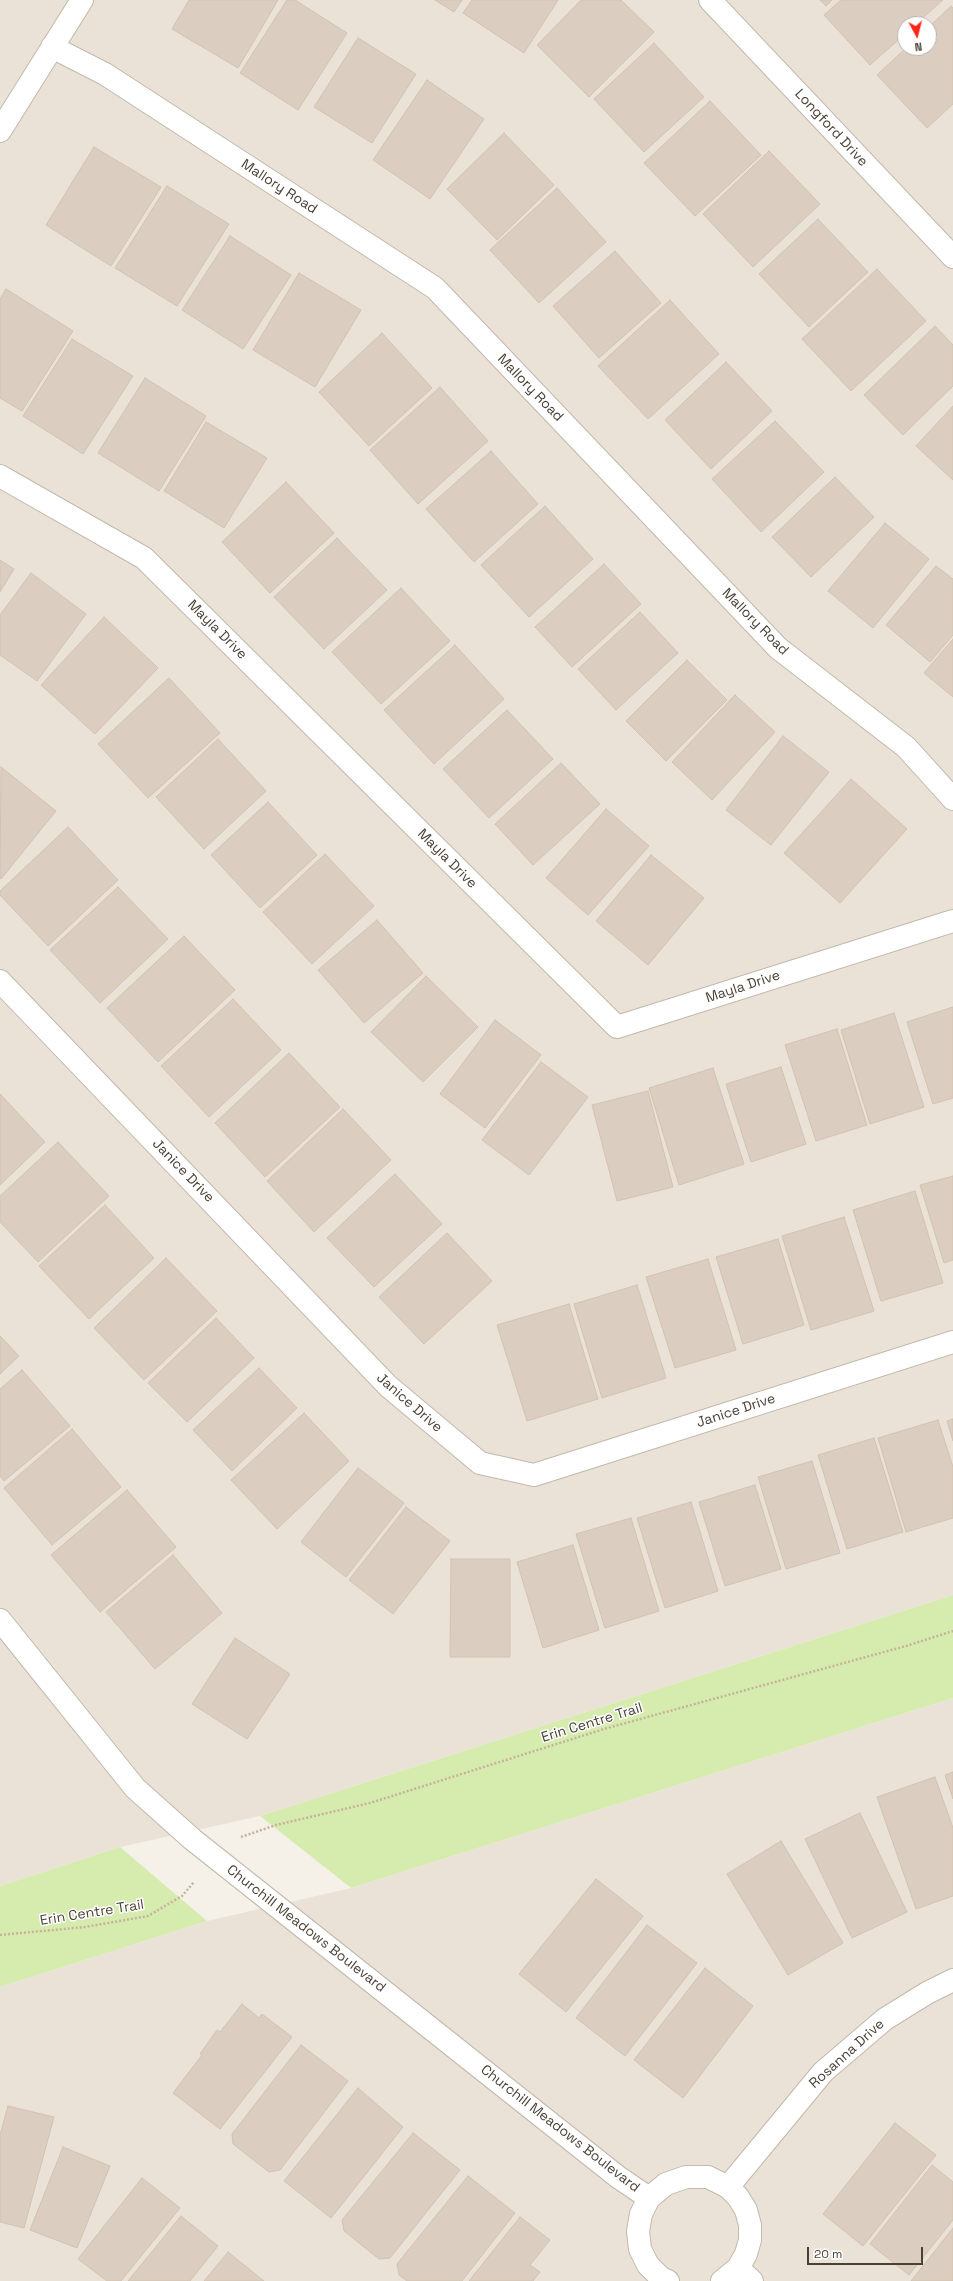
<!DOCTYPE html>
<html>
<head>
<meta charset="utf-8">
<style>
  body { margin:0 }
  #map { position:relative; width:953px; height:2281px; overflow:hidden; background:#f5f1e9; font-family:"Space Grotesk",sans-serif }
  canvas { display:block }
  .north { position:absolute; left:897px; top:16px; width:40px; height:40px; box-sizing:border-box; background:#fff; border:1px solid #b7b3af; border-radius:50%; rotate:173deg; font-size:11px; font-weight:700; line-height:16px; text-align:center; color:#4a4136 }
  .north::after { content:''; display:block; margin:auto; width:14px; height:18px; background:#ff2516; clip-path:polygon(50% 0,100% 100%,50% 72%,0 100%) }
  .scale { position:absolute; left:807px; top:2247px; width:116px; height:18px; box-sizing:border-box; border:2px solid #4a4136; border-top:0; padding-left:5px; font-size:12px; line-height:14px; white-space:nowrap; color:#4a4136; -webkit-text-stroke:3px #fff; paint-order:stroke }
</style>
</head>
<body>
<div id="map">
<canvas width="953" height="2281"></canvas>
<div class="north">N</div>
<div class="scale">20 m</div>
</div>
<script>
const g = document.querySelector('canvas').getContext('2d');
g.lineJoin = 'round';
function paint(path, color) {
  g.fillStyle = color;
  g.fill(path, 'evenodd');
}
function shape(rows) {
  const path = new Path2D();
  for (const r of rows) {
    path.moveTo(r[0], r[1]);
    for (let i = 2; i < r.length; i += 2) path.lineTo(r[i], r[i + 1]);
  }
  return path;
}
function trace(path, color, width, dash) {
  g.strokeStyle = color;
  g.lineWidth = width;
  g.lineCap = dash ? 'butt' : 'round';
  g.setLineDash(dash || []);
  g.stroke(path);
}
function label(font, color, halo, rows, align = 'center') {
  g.font = font + ' "Space Grotesk",sans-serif';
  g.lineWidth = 3;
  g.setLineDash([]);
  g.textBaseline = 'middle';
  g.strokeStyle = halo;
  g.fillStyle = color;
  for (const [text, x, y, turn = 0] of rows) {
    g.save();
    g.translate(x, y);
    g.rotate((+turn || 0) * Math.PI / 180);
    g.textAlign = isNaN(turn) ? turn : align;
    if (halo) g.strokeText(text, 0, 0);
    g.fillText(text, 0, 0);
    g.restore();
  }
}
paint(shape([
  [0,0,953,0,953,1595,260,1816,120,1847,0,1886],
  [905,24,929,24,929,48,905,48],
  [953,1698,953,2281,0,2281,0,1987,207,1921,351,1888]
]), '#eae2d7');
paint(shape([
  [953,1595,953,1698,351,1888,260,1816],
  [120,1847,207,1921,0,1987,0,1886]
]), '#d6ecaf');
const building = shape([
  [189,0,278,0,238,68,172,29,189,0],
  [287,0,295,0,347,33,298,110,240,73,287,0],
  [435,0,462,0,454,12,435,0],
  [472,0,558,0,524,53,463,13,472,0],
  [581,0,621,0,654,32,589,97,537,45,581,0],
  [820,0,832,0,826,6,820,0],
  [841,0,943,0,916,24,905,24,905,34,870,65,824,15,841,0],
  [951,6,953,8,953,104,927,128,877,75,906,48,929,48,929,27,951,6],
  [358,38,416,74,372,143,314,107,358,38],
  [654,43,704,97,644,152,594,99,654,43],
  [427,80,484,119,430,199,373,160,427,80],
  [710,101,761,155,695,216,644,163,710,101],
  [504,133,554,185,497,240,447,189,504,133],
  [94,147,161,187,111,266,46,225,94,147],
  [769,151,820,204,753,267,703,214,769,151],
  [167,186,229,224,177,306,115,268,167,186],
  [557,188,606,242,539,303,490,250,557,188],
  [818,219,868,272,809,327,759,274,818,219],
  [230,236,291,275,243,349,182,310,230,236],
  [615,251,661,303,599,358,553,306,615,251],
  [877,269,926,321,851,391,802,339,877,269],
  [299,273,361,310,315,387,253,350,299,273],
  [6,289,73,331,22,411,0,398,0,299,6,289],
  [670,300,719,354,648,419,598,366,670,300],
  [935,326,953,345,953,386,903,435,864,395,935,326],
  [382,333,432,388,369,446,319,392,382,333],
  [72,339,133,376,83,454,23,416,72,339],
  [726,362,772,411,711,469,665,420,726,362],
  [145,378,206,416,159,491,98,453,145,378],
  [440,387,488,441,418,504,370,450,440,387],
  [953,406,953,480,916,446,953,406],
  [775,421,824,472,761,532,712,479,775,421],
  [206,422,267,458,224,528,164,491,206,422],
  [491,451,538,504,474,562,426,509,491,451],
  [835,477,874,517,811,577,772,537,835,477],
  [286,482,334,533,270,593,222,542,286,482],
  [545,506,593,559,529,617,481,565,545,506],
  [885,523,929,559,873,628,828,591,885,523],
  [337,538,387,590,324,649,274,597,337,538],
  [0,560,14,569,0,592,0,560],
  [604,564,641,604,572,667,535,627,604,564],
  [936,566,953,579,953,635,930,662,886,625,936,566],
  [31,573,86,614,37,681,0,655,0,615,31,573],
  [401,588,450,641,381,704,332,652,401,588],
  [640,612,678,653,616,710,578,669,640,612],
  [104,617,158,668,95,734,41,685,104,617],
  [953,639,953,697,924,673,953,639],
  [455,645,504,699,434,764,384,710,455,645],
  [687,660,727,700,666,761,626,721,687,660],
  [169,678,220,733,148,798,98,744,169,678],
  [735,695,775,732,712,800,672,762,735,695],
  [507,710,553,759,489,818,443,769,507,710],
  [783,736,829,772,771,845,726,810,783,736],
  [218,739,266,791,204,849,156,797,218,739],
  [561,763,600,804,533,865,495,824,561,763],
  [1,767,56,811,1,879,0,878,1,767],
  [851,779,907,829,840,903,784,853,851,779],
  [268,802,317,855,260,908,211,855,268,802],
  [606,809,649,846,588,915,546,878,606,809],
  [68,827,118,880,48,946,0,895,0,891,68,827],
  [325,854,374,906,312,964,263,912,325,854],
  [651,855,704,898,648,965,596,921,651,855],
  [118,887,168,939,100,1003,50,950,118,887],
  [377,920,423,973,364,1023,318,970,377,920],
  [184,936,235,990,158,1062,107,1008,184,936],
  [426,976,478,1027,423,1082,371,1032,426,976],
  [233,999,281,1050,209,1117,161,1066,233,999],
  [953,1007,953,1098,933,1104,907,1022,953,1007],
  [894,1013,924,1107,870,1124,841,1030,894,1013],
  [495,1020,541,1055,485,1128,440,1094,495,1020],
  [837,1029,867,1125,816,1141,785,1045,837,1029],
  [289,1053,340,1107,265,1177,215,1123,289,1053],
  [541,1062,588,1097,529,1175,482,1140,541,1062],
  [781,1067,806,1144,751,1162,726,1084,781,1067],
  [713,1068,744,1164,679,1185,649,1088,713,1068],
  [648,1091,673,1187,617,1201,592,1105,648,1091],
  [0,1094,45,1142,0,1185,0,1094],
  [343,1109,391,1160,314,1232,267,1181,343,1109],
  [58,1142,109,1196,38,1262,0,1222,0,1196,58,1142],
  [395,1174,442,1224,374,1287,327,1238,395,1174],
  [953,1176,953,1260,944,1263,920,1185,953,1176],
  [915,1191,943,1283,881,1301,853,1210,915,1191],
  [105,1205,154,1258,89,1319,39,1266,105,1205],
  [844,1217,874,1311,811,1330,782,1236,844,1217],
  [447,1233,492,1281,424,1344,379,1297,447,1233],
  [778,1239,804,1325,743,1344,716,1257,778,1239],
  [166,1258,217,1311,144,1380,94,1328,166,1258],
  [708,1259,736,1350,675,1368,646,1277,708,1259],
  [637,1285,666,1378,602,1398,574,1304,637,1285],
  [569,1304,598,1399,527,1421,497,1325,569,1304],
  [216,1318,254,1358,187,1422,148,1383,216,1318],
  [0,1336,19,1356,0,1374,0,1336],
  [259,1368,297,1408,232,1471,193,1430,259,1368],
  [22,1370,70,1426,4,1481,0,1476,0,1389,22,1370],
  [304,1413,349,1461,277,1529,231,1480,304,1413],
  [953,1419,953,1441,947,1421,953,1419],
  [938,1420,953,1467,953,1518,906,1532,878,1438,938,1420],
  [72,1429,121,1487,52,1545,4,1488,72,1429],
  [874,1438,903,1532,847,1549,818,1455,874,1438],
  [812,1461,840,1553,786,1569,758,1477,812,1461],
  [358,1468,404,1503,346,1577,301,1542,358,1468],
  [755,1485,781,1569,725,1586,699,1502,755,1485],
  [127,1490,176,1547,100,1612,51,1555,127,1490],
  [691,1502,718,1591,665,1608,637,1518,691,1502],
  [406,1507,450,1541,393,1614,349,1580,406,1507],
  [631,1518,659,1611,605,1628,576,1534,631,1518],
  [573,1545,599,1630,543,1648,517,1562,573,1545],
  [173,1555,222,1613,155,1669,106,1612,173,1555],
  [451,1559,510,1559,510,1657,450,1657,451,1559],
  [235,1638,290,1674,247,1739,192,1704,235,1638],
  [953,1772,953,1799,945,1775,953,1772],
  [935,1777,953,1828,953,1896,916,1909,877,1797,935,1777],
  [860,1813,907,1912,852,1938,805,1839,860,1813],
  [781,1841,843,1943,788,1975,727,1874,781,1841],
  [596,1879,643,1916,566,2012,519,1974,596,1879],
  [647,1925,697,1963,625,2056,576,2018,647,1925],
  [705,1968,753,2006,683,2098,634,2060,705,1968],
  [242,2004,259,2018,262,2014,292,2037,220,2129,173,2093,202,2055,200,2054,217,2030,220,2032,242,2004],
  [301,2045,348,2081,280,2170,269,2172,233,2144,232,2134,301,2045],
  [358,2088,403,2127,331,2218,284,2181,358,2088],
  [8,2106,54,2117,24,2228,0,2222,0,2135,8,2106],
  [895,2123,936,2155,863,2246,823,2214,895,2123],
  [413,2133,460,2170,390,2258,379,2259,344,2231,342,2220,413,2133],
  [63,2147,110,2166,77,2248,30,2230,63,2147],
  [932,2165,953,2182,953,2220,909,2275,870,2244,932,2165],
  [468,2176,515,2213,462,2281,407,2281,399,2275,397,2264,468,2176],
  [142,2178,180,2208,121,2281,107,2281,78,2259,142,2178],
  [181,2216,218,2246,190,2281,128,2281,181,2216],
  [520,2217,550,2240,530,2265,540,2272,533,2281,469,2281,520,2217],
  [953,2228,953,2281,911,2281,953,2228],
  [228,2252,264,2281,204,2281,228,2252]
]);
paint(building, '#dbcec0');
trace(building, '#d3c2b0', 1);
const minor = shape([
  [52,47,105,74,435,288,778,648,906,747,953,799],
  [0,476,144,558,617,1027,953,921],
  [0,981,388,1386,480,1463,534,1475,953,1342],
  [728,2187,823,2072,885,2019,927,1993,953,1980]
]);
const tertiary = shape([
  [710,0,953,257],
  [0,131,82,0],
  [0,1620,135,1788,192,1839,618,2177,649,2198],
  [738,2268,752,2281],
  [668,2281,661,2278,648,2265,640,2249,638,2231,641,2214,649,2198,666,2184,686,2177,708,2177,728,2187,738,2197,746,2210,750,2225,750,2240,746,2254,738,2268,722,2281]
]);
trace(minor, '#c2b8ab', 24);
trace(tertiary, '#c2b8ab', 24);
trace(shape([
  [241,1837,276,1825,370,1803,604,1729,906,1646,953,1631],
  [0,1935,85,1927,148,1916,182,1896,194,1882]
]), '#c5b29b', 2.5, [2, 2]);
trace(minor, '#fff', 22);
trace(tertiary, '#fff', 22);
label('14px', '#4a4136', '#fff', [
  ["Longford Drive",831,128,47],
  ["Mallory Road",279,187,33],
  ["Mallory Road",530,388,46],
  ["Mallory Road",755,622,45],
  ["Mayla Drive",217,630,45],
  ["Mayla Drive",447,859,45],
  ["Mayla Drive",743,987,-18],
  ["Janice Drive",183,1171,46],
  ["Janice Drive",409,1403,41],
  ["Janice Drive",736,1411,-18],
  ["Erin Centre Trail",592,1723,-17],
  ["Erin Centre Trail",92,1913,-9],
  ["Churchill Meadows Boulevard",306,1929,38],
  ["Rosanna Drive",847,2054,-42],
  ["Churchill Meadows Boulevard",560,2129,38]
]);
</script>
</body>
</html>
